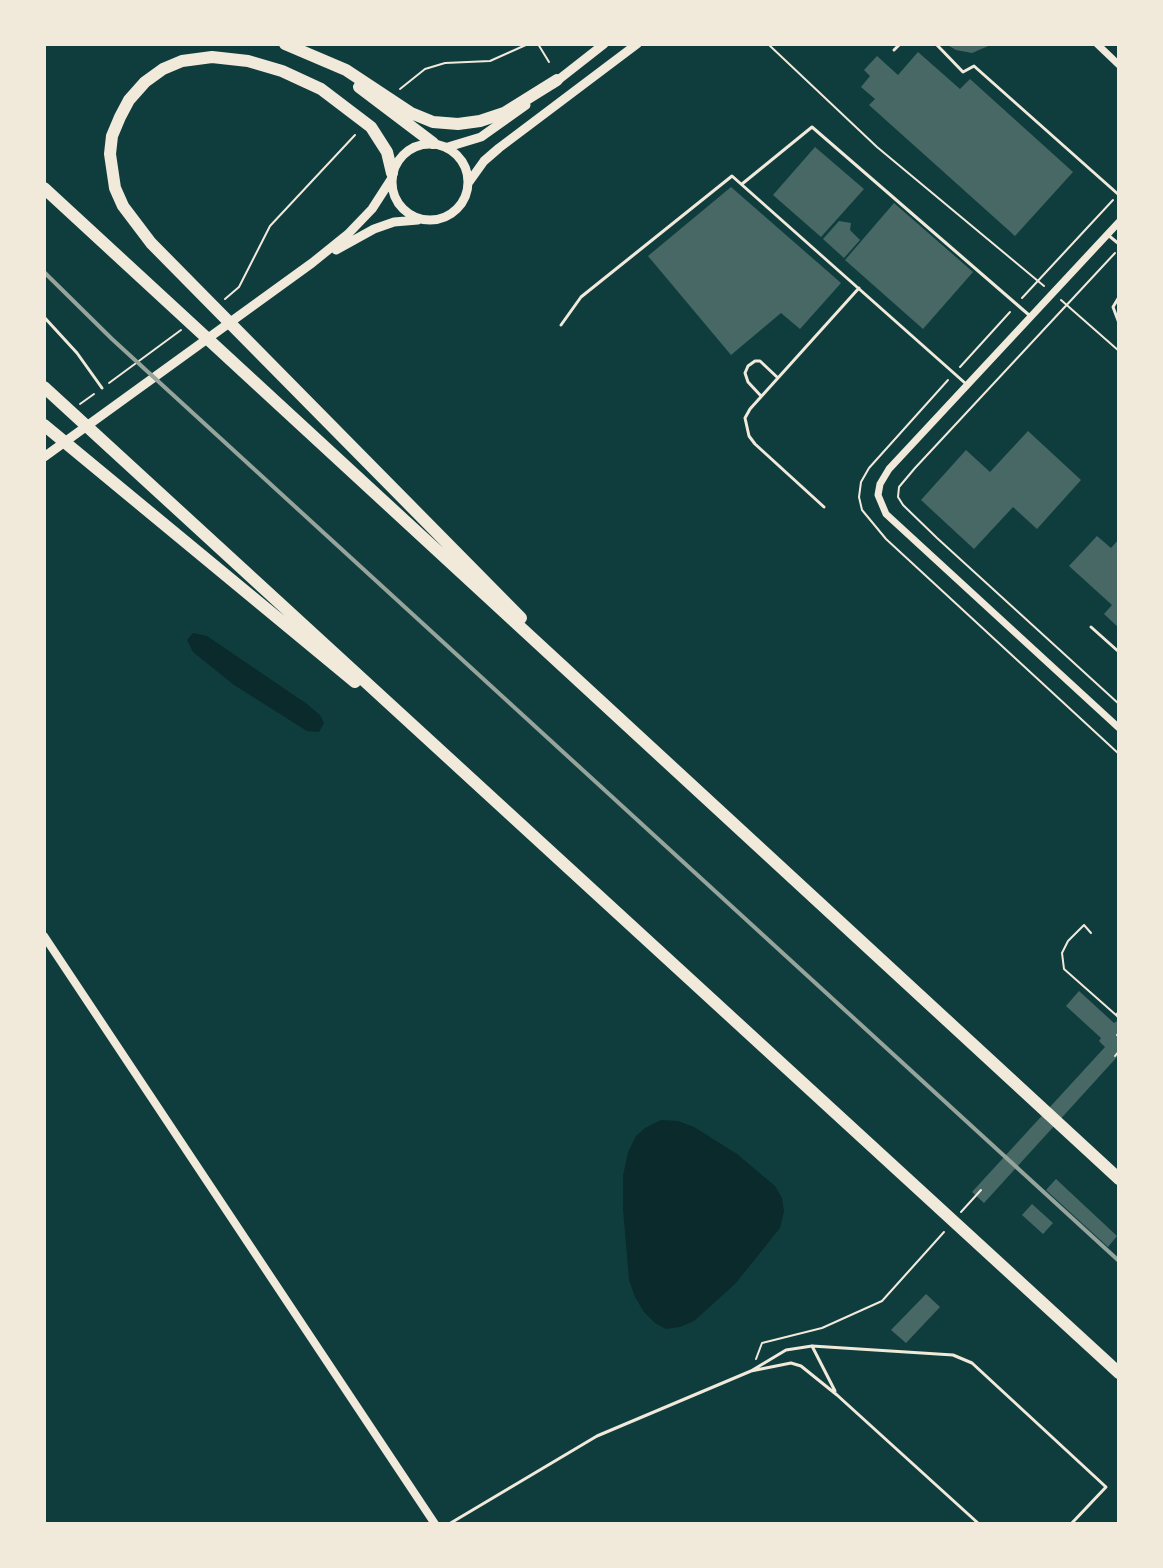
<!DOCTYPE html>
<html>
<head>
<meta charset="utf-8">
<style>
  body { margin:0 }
  #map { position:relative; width:1163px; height:1568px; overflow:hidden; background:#0f3d3e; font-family:Bitter,serif }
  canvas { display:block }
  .frame { position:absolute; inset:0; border:46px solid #f1e9da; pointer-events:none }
</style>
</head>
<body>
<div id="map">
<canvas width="1163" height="1568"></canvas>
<div class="frame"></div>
</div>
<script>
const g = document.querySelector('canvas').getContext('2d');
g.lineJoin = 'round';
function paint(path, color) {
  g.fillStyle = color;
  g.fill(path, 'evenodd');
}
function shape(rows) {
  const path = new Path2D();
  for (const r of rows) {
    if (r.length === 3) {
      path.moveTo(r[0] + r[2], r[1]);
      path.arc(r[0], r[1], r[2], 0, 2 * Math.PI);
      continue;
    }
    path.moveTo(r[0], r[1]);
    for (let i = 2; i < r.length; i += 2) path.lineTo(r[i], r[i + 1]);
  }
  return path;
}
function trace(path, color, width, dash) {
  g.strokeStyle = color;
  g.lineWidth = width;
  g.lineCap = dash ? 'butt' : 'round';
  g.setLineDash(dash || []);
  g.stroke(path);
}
paint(shape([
  [193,633,207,636,307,704,321,716,324,723,319,732,307,731,234,685,193,652,187,640],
  [661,1120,678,1121,694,1127,737,1154,775,1186,782,1198,784,1211,780,1228,736,1283,694,1321,680,1327,666,1329,655,1323,644,1312,635,1297,629,1280,623,1209,623,1176,628,1152,636,1136,645,1128]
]), '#0a2a2b');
paint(shape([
  [946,44,993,44,972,53,956,50],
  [918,52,960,89,970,79,1073,172,1015,236,869,105,875,99,861,87,870,76,864,70,877,56,898,75],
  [815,147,864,189,821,237,773,195],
  [731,187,841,283,800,329,781,313,731,355,648,256],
  [894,203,973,272,923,329,845,260],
  [839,221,851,223,850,230,860,240,844,258,823,239],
  [1028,431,1081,480,1037,529,1013,507,974,549,921,500,966,450,990,472],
  [1097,536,1111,548,1119,539,1119,628,1104,614,1112,605,1069,566],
  [1079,991,1114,1023,1117,1021,1119,1023,1119,1059,1117,1057,984,1203,972,1192,1105,1047,1099,1041,1101,1038,1066,1006],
  [1056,1179,1117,1236,1108,1247,1046,1190],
  [1032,1204,1053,1223,1043,1234,1022,1215],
  [926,1294,940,1307,906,1343,891,1330]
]), '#486865');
trace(shape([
  [538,44,549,62],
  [768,44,877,147,1044,286],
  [400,89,425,69,445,63,490,61,528,44],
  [1115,253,915,468,899,487,898,497,903,505,937,538,1119,704],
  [1022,298,1113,200],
  [225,299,239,287,270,226,355,135],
  [1061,300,1119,351],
  [960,367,1010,312],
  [948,380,869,468,861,482,859,497,862,510,886,539,1119,754],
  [109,383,181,330],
  [80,404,94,394],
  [1091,933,1084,925,1068,941,1062,953,1064,969,1116,1015],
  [1119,1011,1116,1015,1119,1018],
  [1119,1033,1117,1035,1119,1037],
  [1115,1056,1119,1051],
  [961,1212,981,1190],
  [756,1359,762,1343,822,1328,882,1301,944,1232]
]), '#f1e9da', 2);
trace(shape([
  [936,44,963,72,974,66,1119,195],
  [894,50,900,44],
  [742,184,812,127,1029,315],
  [1108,235,1119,244],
  [1119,297,1113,307,1119,323],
  [44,317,77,353,102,388],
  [561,325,581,297,732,176,965,383],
  [761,396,748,382,745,373,748,366,755,361,760,361,778,378],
  [824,507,755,444,749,436,745,418,750,409,859,288],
  [1091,627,1119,652],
  [812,1346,835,1391],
  [449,1524,597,1436,751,1371],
  [979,1524,837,1395,801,1366,791,1363,751,1371,786,1350,812,1346,953,1355,972,1363,1106,1487,1071,1524]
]), '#f1e9da', 3);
trace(shape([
  [1097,44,1119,65],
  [1119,222,889,469,880,484,878,495,886,514,1119,728]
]), '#f1e9da', 7);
trace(shape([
  [44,936,435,1524]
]), '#f1e9da', 8);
trace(shape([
  [553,84,604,44],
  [430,182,38],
  [448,147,481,137,526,105],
  [469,182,484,161,499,148,637,44],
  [336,250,374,229,394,222,418,220],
  [44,457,312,263,348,234,372,209,392,178]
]), '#f1e9da', 9);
trace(shape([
  [285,44,346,70,411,113,433,122,458,124,480,121,504,113,557,80],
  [359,87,433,143],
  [392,173,387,152,371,127,321,89,282,71,248,61,212,57,182,61,163,69,145,82,129,100,120,117,112,136,110,154,115,188,123,206,151,243,521,618],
  [44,188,1119,1179],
  [44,387,1119,1373],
  [44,425,355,682]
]), '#f1e9da', 12);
trace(shape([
  [44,272,112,339,1119,1261]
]), '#97a49c', 4);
</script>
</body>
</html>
